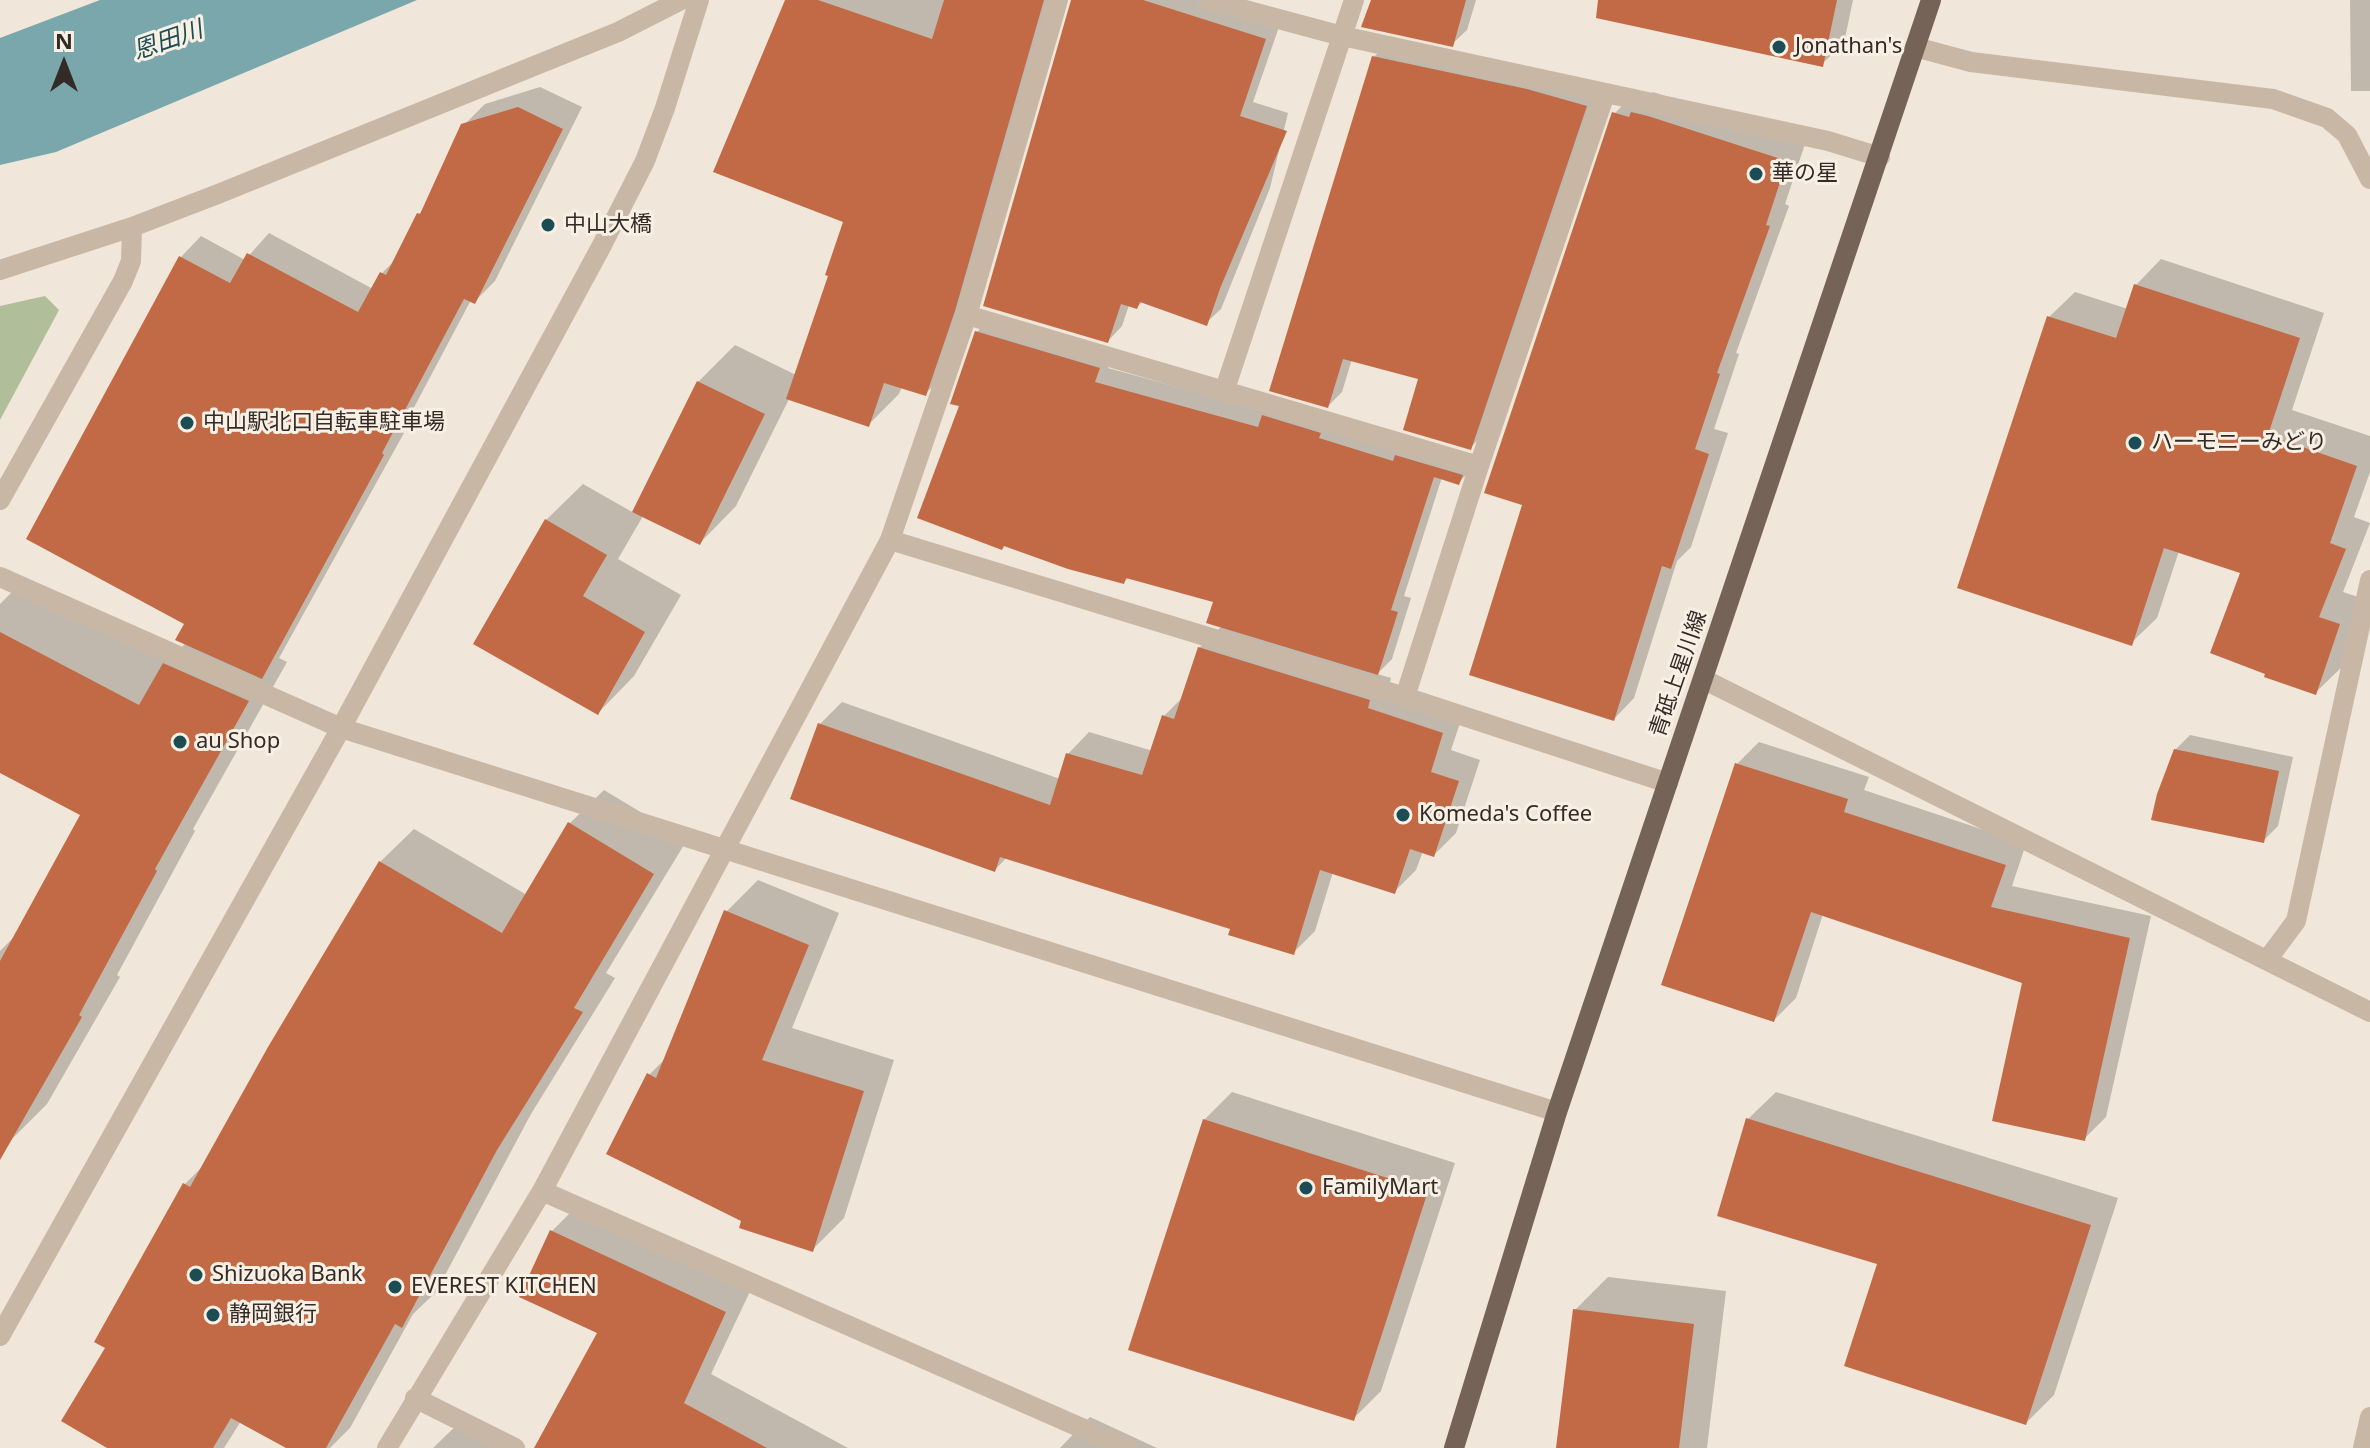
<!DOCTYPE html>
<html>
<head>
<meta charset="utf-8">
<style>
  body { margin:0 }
  #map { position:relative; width:2370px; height:1448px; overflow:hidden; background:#f0e6d9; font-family:"Noto Sans",sans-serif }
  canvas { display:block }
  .north { position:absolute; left:24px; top:24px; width:80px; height:80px; -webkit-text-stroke:6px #f8f0e5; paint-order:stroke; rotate:0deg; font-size:22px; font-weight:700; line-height:32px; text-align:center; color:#342b26 }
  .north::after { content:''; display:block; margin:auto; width:28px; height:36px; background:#342b26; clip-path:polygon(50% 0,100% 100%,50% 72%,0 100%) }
</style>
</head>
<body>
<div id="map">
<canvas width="2370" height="1448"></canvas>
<div class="north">N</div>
</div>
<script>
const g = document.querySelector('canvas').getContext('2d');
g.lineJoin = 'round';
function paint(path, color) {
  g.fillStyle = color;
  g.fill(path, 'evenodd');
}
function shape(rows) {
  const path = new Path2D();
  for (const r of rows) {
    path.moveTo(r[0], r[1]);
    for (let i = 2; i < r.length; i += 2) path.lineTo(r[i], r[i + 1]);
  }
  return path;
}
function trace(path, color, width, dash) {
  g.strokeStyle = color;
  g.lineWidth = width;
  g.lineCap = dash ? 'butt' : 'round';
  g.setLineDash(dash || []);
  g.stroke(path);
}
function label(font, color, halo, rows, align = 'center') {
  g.font = font + ' "Noto Sans","Noto Sans JP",sans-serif';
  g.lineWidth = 6;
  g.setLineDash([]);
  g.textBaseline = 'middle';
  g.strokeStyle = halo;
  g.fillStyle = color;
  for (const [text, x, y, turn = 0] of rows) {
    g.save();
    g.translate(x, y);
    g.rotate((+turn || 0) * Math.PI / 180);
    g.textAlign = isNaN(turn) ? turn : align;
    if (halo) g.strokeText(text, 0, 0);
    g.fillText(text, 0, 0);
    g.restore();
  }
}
paint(shape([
  [45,296,59,310,0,420,0,306]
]), '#b0be99');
paint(shape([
  [100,0,417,0,56,152,0,165,0,38]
]), '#79a7ac');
paint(shape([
  [787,0,1065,0,956,363,925,394,902,386,899,394,868,425,789,399,736,506,700,543,643,516,618,559,681,595,634,676,598,713,546,520,583,484,634,513,698,382,735,345,796,375,846,221],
  [1072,0,1206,0,1280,24,1253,102,1288,113,1270,188,1221,309,1206,323,1143,301,1137,307,1129,305,1122,326,1108,341],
  [1386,0,1476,0,1467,30,1452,44],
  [1648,0,1853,0,1844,43,1822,64],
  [2350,0,2370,0,2370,91,2351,91],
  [1388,43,1600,92,1484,434,1470,448,1420,377,1352,359,1342,392,1328,406,1374,57],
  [540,87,582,107,495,281,474,302,471,300,401,432,404,433,279,658,287,662,193,829,195,831,117,975,120,977,47,1104,8,1143,0,1139,0,951,17,934,83,814,0,771,0,604,21,583,168,660,186,643,187,623,181,257,201,236,245,260,269,233,373,289,382,273,397,258,419,214,425,208,463,126,485,104],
  [1653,92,1806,141,1785,204,1789,206,1736,353,1739,354,1714,429,1728,433,1691,547,1677,561,1634,698,1614,719,1525,504,1614,114,1635,93,1648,97],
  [2161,259,2324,313,2292,410,2370,436,2370,472,2354,517,2370,523,2343,592,2364,599,2342,667,2316,692,2242,571,2179,551,2157,618,2131,643,2049,317,2075,292,2128,309,2136,285],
  [991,318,1113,354,1108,368,1473,468,1459,482,1442,477,1404,596,1411,598,1392,659,1377,674,1391,678,1389,686,1464,711,1451,750,1480,760,1456,833,1434,855,1423,851,1416,870,1394,892,1333,872,1315,931,1293,953,1232,927,1007,857,995,870,820,724,842,702,1060,779,1068,754,1089,732,1153,751,1164,716,1183,697,1199,648,1222,626,1215,601,1129,577,1124,582,961,405,977,332],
  [2190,735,2293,757,2278,826,2263,841,2175,750],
  [1759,742,1869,777,1864,790,2026,844,2012,886,2151,916,2106,1117,2084,1139,2024,982,1823,914,1796,998,1774,1020,1737,764],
  [604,790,687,840,606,973,615,978,531,1114,436,1292,413,1314,350,1428,330,1448,290,1448,241,1421,224,1448,111,1448,108,1348,185,1184,205,1164,380,862,414,829,527,895,570,823],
  [758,880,839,913,792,1028,894,1060,844,1218,813,1249,744,1220,649,1075,666,1058,726,912],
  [1232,1092,1455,1163,1381,1391,1353,1419,1204,1120],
  [1776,1092,2118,1198,2054,1395,2026,1423,1748,1119],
  [580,1203,754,1283,711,1374,848,1448,537,1448,600,1332,551,1232],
  [1608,1277,1726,1291,1707,1448,1558,1448,1575,1310],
  [1090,1417,1157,1448,1060,1448],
  [462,1420,525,1448,433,1448]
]), '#0003');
paint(shape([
  [785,0,818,0,932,39,944,0,1044,0,955,311,926,396,884,383,869,427,786,399,828,276,825,275,843,222,713,172],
  [1071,0,1143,0,1266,39,1240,116,1287,131,1221,286,1207,326,1140,302,1137,309,1121,304,1108,343,983,306],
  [1371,0,1466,0,1453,47,1361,27],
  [1598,0,1837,0,1823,67,1596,18],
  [1372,56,1527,89,1587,106,1471,450,1403,430,1418,379,1343,359,1328,408,1269,391],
  [518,107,563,129,475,304,464,299,382,453,384,455,262,679,175,640,184,624,26,539,179,256,230,283,247,253,358,312,380,272,386,275,417,213,420,214,461,124],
  [1612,112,1629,117,1631,112,1648,116,1787,161,1766,225,1770,226,1717,373,1720,374,1695,449,1709,454,1671,569,1662,566,1614,721,1469,675,1522,505,1484,493],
  [2134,284,2300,338,2268,435,2357,466,2330,543,2346,549,2319,617,2340,624,2316,695,2264,677,2265,674,2210,653,2240,573,2164,548,2132,646,1957,588,2047,316,2116,338],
  [975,331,1100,368,1095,382,1258,427,1262,415,1321,433,1319,438,1393,461,1395,455,1463,475,1459,485,1434,477,1391,610,1398,612,1378,675,1206,623,1213,602,1126,578,1124,584,1068,569,1004,546,1002,550,917,518,959,406,950,404],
  [697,381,765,414,700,545,632,512],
  [545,519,607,555,583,596,645,632,598,715,473,644],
  [0,632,139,705,163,663,249,701,155,869,157,871,79,1015,82,1017,0,1160,0,961,80,815,0,773],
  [1198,647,1370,700,1368,708,1443,733,1431,772,1459,781,1434,857,1410,849,1395,894,1320,870,1294,955,1228,935,1230,929,1000,857,995,872,790,799,818,723,1050,805,1066,753,1142,775,1162,715,1174,719],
  [2174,749,2279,771,2264,843,2151,820,2157,794],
  [1735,763,1848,799,1844,812,2006,865,1991,907,2130,938,2085,1141,1992,1121,2022,983,1811,912,1774,1022,1661,985],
  [568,822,654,874,574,1008,583,1012,497,1150,402,1328,395,1324,326,1448,286,1448,231,1418,213,1448,107,1448,61,1421,105,1348,94,1342,183,1183,190,1187,268,1047,379,861,502,933],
  [724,910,809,945,762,1060,864,1091,813,1252,739,1228,741,1221,606,1154,647,1073,656,1078],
  [1746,1118,2091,1225,2026,1425,1844,1366,1877,1264,1717,1216],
  [1203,1119,1428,1191,1354,1421,1128,1350],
  [550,1230,726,1312,684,1403,767,1448,534,1448,597,1333,519,1297],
  [1573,1309,1694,1324,1679,1448,1556,1448]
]), '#c26a45');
trace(shape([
  [1208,0,1342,36,1828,141,1880,157],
  [1915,47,1971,62,2273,99,2327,118,2347,135,2370,179],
  [0,270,132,227,218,194,618,32,681,0],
  [967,315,1479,466],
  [1224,392,1354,0],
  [0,500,123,281,131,261,132,227],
  [890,540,1405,697,1668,783],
  [0,577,341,728,1557,1112],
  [1703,679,2370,1012],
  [1405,697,1479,466,1605,94],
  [2267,960,2296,921,2370,580],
  [542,1191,1127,1448],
  [0,1336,341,728,601,247,645,161,665,108,699,0],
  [415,1398,515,1448],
  [387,1448,542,1191,890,540,967,315,1058,0],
  [2363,1448,2370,1417]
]), '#c8b7a5', 20);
trace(shape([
  [1454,1448,1557,1112,1931,0]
]), '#756358', 20);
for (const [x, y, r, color] of [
  [1779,47,8,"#1d4d54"],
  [1756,174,8,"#1d4d54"],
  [548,225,8,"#1d4d54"],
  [187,423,8,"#1d4d54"],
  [2135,443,8,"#1d4d54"],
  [180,742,8,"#1d4d54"],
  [1403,815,8,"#1d4d54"],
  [1306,1188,8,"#1d4d54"],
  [196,1275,8,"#1d4d54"],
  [395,1287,8,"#1d4d54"],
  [213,1315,8,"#1d4d54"]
]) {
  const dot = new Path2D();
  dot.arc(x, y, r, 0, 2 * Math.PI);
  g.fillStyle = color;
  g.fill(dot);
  trace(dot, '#f8f0e5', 3);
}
label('22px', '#342b26', '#f8f0e5', [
  ["Jonathan's",1795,47],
  ["華の星",1772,174],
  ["中山大橋",564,225],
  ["中山駅北口自転車駐車場",203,423],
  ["ハーモニーみどり",2151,443],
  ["au Shop",196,742],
  ["Komeda's Coffee",1419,815],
  ["FamilyMart",1322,1188],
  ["Shizuoka Bank",212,1275],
  ["EVEREST KITCHEN",411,1287],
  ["静岡銀行",229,1315]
], 'left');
label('22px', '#342b26', '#f8f0e5', [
  ["青砥上星川線",1679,674,-71]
]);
label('italic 24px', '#1d4d54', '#f8f0e5', [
  ["恩田川",168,41,-19]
]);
</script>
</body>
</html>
